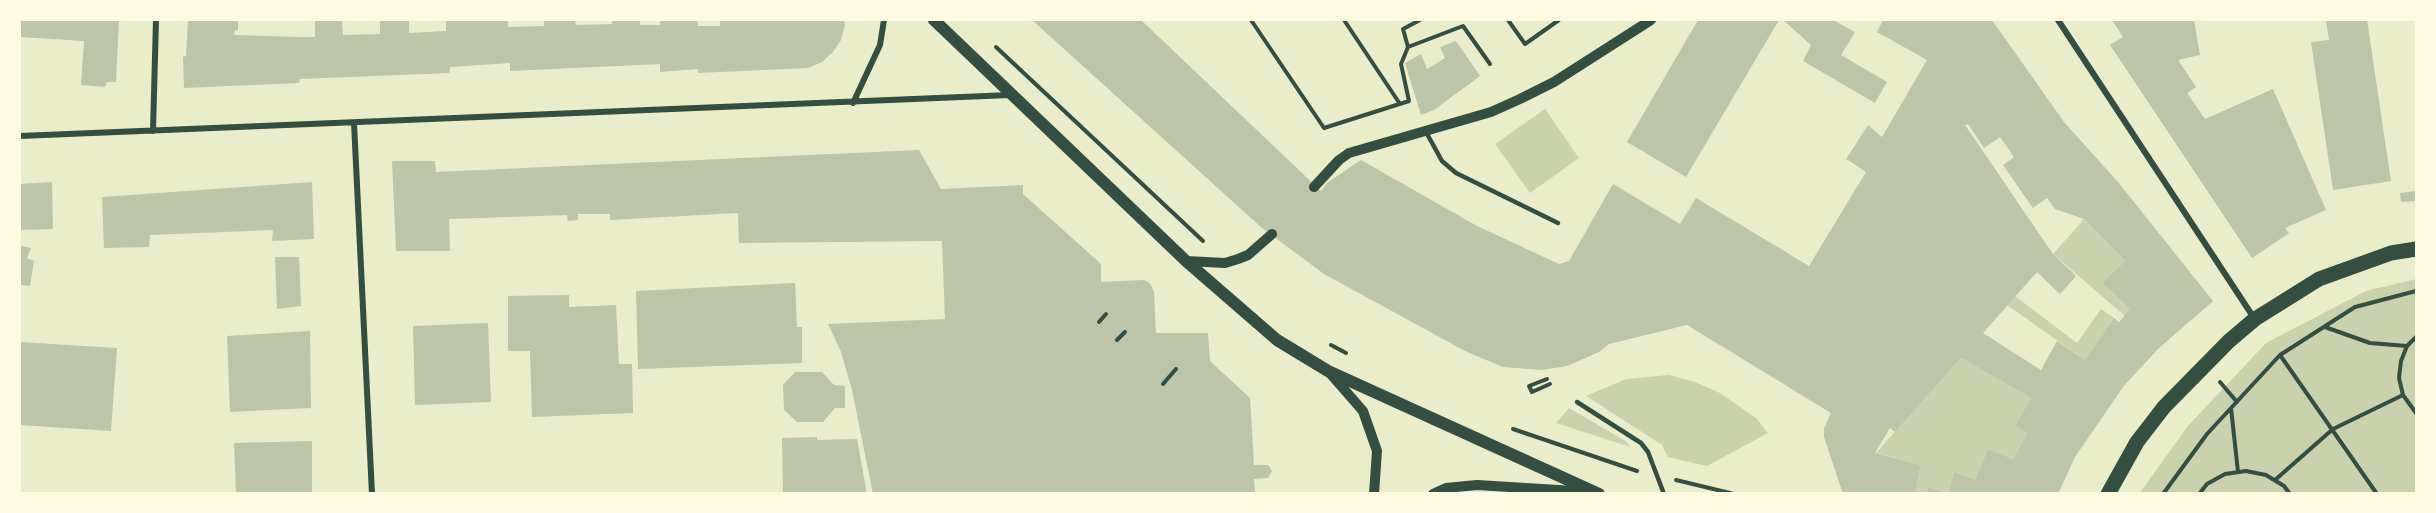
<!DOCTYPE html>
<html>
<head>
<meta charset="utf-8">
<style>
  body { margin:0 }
  #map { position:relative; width:2436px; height:513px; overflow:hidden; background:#e9edc9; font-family:Montserrat,sans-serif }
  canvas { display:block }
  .frame { position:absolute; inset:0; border:21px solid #fefae0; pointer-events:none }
</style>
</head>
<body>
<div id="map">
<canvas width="2436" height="513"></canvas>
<div class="frame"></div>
</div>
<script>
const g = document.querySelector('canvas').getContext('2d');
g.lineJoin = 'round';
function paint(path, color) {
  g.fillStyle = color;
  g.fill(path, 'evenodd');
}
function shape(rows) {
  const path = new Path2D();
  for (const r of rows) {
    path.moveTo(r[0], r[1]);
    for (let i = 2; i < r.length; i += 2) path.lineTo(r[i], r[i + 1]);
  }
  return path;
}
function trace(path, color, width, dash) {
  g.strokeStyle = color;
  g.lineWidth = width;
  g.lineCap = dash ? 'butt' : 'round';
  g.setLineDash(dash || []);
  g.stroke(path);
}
paint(shape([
  [1545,109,1579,158,1530,193,1495,144],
  [2084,219,2125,261,2102,283,2130,309,2125,316,2053,254],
  [2416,279,2416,493,2139,494,2188,426,2266,343,2366,291],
  [2015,296,2077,343,2101,309,2114,318,2085,360,2007,305],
  [1961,358,2031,398,2015,426,2027,433,2013,459,1988,449,1975,480,1949,493,1928,487,1926,493,1915,493,1921,465,1876,453],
  [1669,375,1695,382,1720,393,1756,418,1768,433,1707,466,1668,457,1662,445,1586,396,1626,379],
  [1569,408,1627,442,1630,447,1556,423]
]), '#cad2ad');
paint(shape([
  [20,20,119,20,116,82,107,82,105,87,81,85,84,41,20,37],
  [188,20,238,20,238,30,235,30,234,35,298,37,315,37,315,20,342,20,343,35,380,34,380,20,409,20,409,33,446,31,446,20,508,20,508,27,544,26,544,20,575,20,576,25,612,24,612,20,640,20,640,25,660,25,660,20,697,20,698,26,720,26,720,20,844,20,845,25,841,40,833,52,822,62,808,68,698,73,698,69,660,72,660,64,510,71,510,63,450,67,449,73,300,79,299,83,184,88,183,57,186,56],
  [1032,20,1141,20,1321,191,1327,183,1361,160,1477,226,1559,264,1569,261,1613,184,1680,224,1696,198,1809,266,1866,172,1846,159,1868,125,1882,137,1927,60,1877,32,1883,20,1992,20,2064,122,2118,182,2213,301,2158,349,2123,387,2075,457,2058,494,1926,494,1928,487,1949,493,1954,472,1975,480,1988,449,2013,459,2027,433,2015,426,2031,398,1961,358,1895,432,1890,428,1875,453,1921,465,1915,494,1843,494,1824,437,1824,428,1831,413,1687,325,1609,344,1599,352,1567,366,1542,370,1503,367,1465,351,1324,274,1262,228],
  [1968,124,1984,148,2000,137,2014,157,2003,165,2033,208,2047,198,2055,209,2084,219,2125,261,2102,283,2130,309,2119,322,2114,318,2085,360,2057,341,2041,370,1983,333,2037,272,2060,294,2076,276,2053,254,1965,125],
  [1698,20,1779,20,1686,177,1627,142],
  [1783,20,1833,20,1855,32,1841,55,1887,82,1875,103,1803,61,1811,45],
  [2112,20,2194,20,2200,55,2178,60,2196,87,2187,93,2205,119,2273,89,2326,210,2285,228,2289,233,2252,258,2110,45,2123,37],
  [2326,20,2367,20,2391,181,2333,190,2311,42,2329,40],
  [1456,41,1480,76,1434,110,1421,115,1405,63,1421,54,1427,69,1445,58,1440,47],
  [919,150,941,189,1023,185,1023,194,1101,264,1101,282,1144,280,1150,283,1154,292,1156,333,1208,333,1210,361,1250,398,1254,465,1268,465,1272,471,1268,478,1254,479,1255,494,873,494,852,390,841,352,828,324,945,319,942,241,739,243,738,213,610,220,610,214,578,214,578,220,568,221,567,215,449,219,450,251,396,251,392,161,435,161,436,172],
  [52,182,53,229,20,230,20,184],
  [312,182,314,239,272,241,273,230,150,235,149,247,104,248,102,197],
  [2416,191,2416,201,2401,202,2400,193],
  [20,246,31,248,27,258,34,261,30,286,20,285],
  [275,257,299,257,301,306,277,309],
  [795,283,797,327,802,327,802,363,638,369,636,291],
  [569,295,569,307,616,305,619,364,632,364,633,413,532,417,530,351,508,351,508,296],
  [488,323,491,402,415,405,413,326],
  [310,331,311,408,230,412,227,336],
  [20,342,117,348,111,431,20,425],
  [795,372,822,372,834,385,845,386,845,408,835,408,823,422,797,422,784,410,783,385],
  [817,437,817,440,857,439,867,494,783,494,782,438],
  [312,441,312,494,236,494,234,443]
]), '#bcc5a7');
trace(shape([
  [1251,20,1324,128,1409,101,1401,64,1408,47,1403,29,1420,20],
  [1344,20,1400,104],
  [1508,20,1525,44,1559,20],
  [996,47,1203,241],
  [1408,47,1463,26,1490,64],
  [1099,322,1106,314],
  [2325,327,2370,343,2407,346],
  [2416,337,2407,346,2401,361,2399,378,2403,395,2416,413],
  [1117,340,1125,332],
  [1331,345,1346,353],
  [2280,355,2377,494],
  [1547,379,1529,386,1532,392,1550,384],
  [2220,382,2237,402],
  [1163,384,1176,369],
  [2231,408,2238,472],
  [1513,429,1637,471],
  [1676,480,1734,494],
  [2275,480,2333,429,2403,395],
  [2163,494,2207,434,2280,355,2355,307,2416,291],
  [2199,494,2207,484,2225,474,2246,471,2266,475,2284,486,2290,494]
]), '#344e41', 4);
trace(shape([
  [1426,132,1442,161,1456,173,1558,223],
  [1577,402,1641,443,1648,452,1664,494]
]), '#344e41', 4.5);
trace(shape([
  [2058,20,2254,318],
  [853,103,880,45,884,20],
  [354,123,372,494],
  [153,131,156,20],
  [20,136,1010,95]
]), '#344e41', 6);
trace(shape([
  [1314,187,1339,160,1349,153,1491,112,1520,99,1554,82,1651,20],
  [1186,261,1225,263,1238,259,1248,255,1272,234],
  [1328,371,1363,411,1377,451,1374,494],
  [1433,494,1446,488,1477,485,1591,492]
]), '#344e41', 10);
trace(shape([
  [934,20,1186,261,1277,340,1328,371,1599,494]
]), '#344e41', 12);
trace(shape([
  [2108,494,2137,442,2164,407,2229,341,2255,319,2319,279,2391,253,2416,249]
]), '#344e41', 15);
</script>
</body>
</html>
